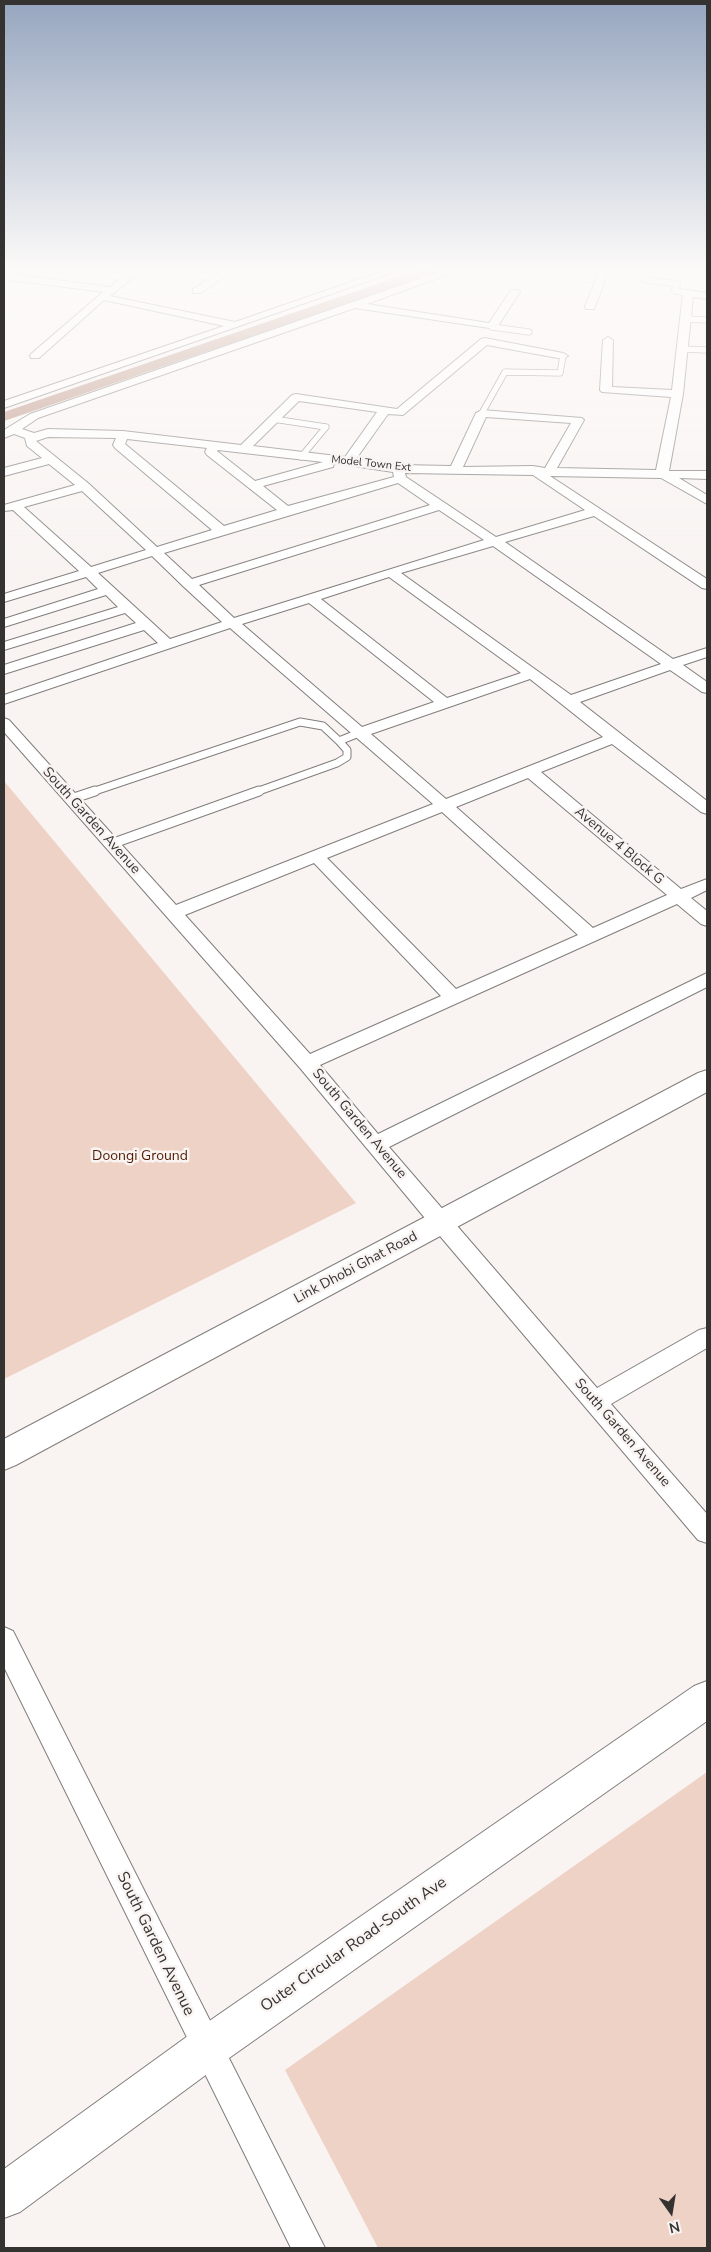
<!DOCTYPE html>
<html>
<head>
<meta charset="utf-8">
<style>
  body { margin:0 }
  #map { position:relative; width:711px; height:2252px; overflow:hidden; background:#f9f4f2; font-family:"Nunito Sans",sans-serif }
  canvas { display:block }
  .frame { position:absolute; inset:0; border:5px solid #353332; pointer-events:none }
  .north { position:absolute; left:646px; top:2187px; width:50px; height:50px; -webkit-text-stroke:4px #f9f4f2; paint-order:stroke; rotate:167deg; font-size:14px; font-weight:700; line-height:20px; text-align:center; color:#353332 }
  .north::after { content:''; display:block; margin:auto; width:18px; height:22px; background:#353332; clip-path:polygon(50% 0,100% 100%,50% 72%,0 100%) }
</style>
</head>
<body>
<div id="map">
<canvas width="711" height="2252"></canvas>
<div class="frame"></div>
<div class="north">N</div>
</div>
<script>
const g = document.querySelector('canvas').getContext('2d');
g.lineJoin = 'round';
function paint(path, color) {
  g.fillStyle = color;
  g.fill(path, 'evenodd');
}
function shape(rows) {
  const path = new Path2D();
  for (const r of rows) {
    path.moveTo(r[0], r[1]);
    for (let i = 2; i < r.length; i += 2) path.lineTo(r[i], r[i + 1]);
  }
  return path;
}
function trace(path, color, width, dash) {
  g.strokeStyle = color;
  g.lineWidth = width;
  g.lineCap = dash ? 'butt' : 'round';
  g.setLineDash(dash || []);
  g.stroke(path);
}
function label(font, color, halo, rows, align = 'center') {
  g.font = font + ' "Nunito Sans",sans-serif';
  g.lineWidth = 5;
  g.setLineDash([]);
  g.textBaseline = 'middle';
  g.strokeStyle = halo;
  g.fillStyle = color;
  for (const [text, x, y, turn = 0] of rows) {
    g.save();
    g.translate(x, y);
    g.rotate((+turn || 0) * Math.PI / 180);
    g.textAlign = isNaN(turn) ? turn : align;
    if (halo) g.strokeText(text, 0, 0);
    g.fillText(text, 0, 0);
    g.restore();
  }
}
paint(shape([
  [4,781,356,1203,4,1379],
  [707,1772,707,2248,378,2248,285,2070]
]), '#eed2c6');
paint(shape([
  [418,270,437,270,436,273,4,421,4,412,418,270]
]), '#bb9181');
const laneFar2 = shape([
  [645,280,678,284,674,291,688,293],
  [684,319,707,320],
  [492,327,529,332],
  [682,349,707,350],
  [482,413,505,372,560,373,563,356],
  [273,419,326,427,301,457]
]);
const laneFar1 = shape([
  [92,792,300,722,323,726,339,741],
  [256,792,337,763,347,757,347,750,339,741,359,733]
]);
const lane = shape([
  [71,799,95,791],
  [111,844,259,791]
]);
const street = shape([
  [131,270,143,270,110,296,235,322,385,270,400,270,4,408,4,401,224,326,104,300,39,358,31,358,30,356,31,354,103,292,4,279,4,273,110,287,131,270],
  [222,270,234,270,201,293,193,293,193,289,222,270],
  [445,270,460,270,367,304,489,323,511,290,519,290,520,292,496,329,355,308,38,418,22,429,34,433,48,429,123,431,241,445,292,395,296,394,397,409,481,339,485,338,563,353,568,356,563,359,487,345,403,415,388,414,356,459,399,465,451,466,476,413,482,410,582,418,584,420,557,468,656,470,671,397,602,392,600,390,603,340,608,337,613,340,612,387,672,390,683,293,688,290,707,293,707,299,693,297,683,394,669,471,707,471,707,479,679,478,707,495,707,504,661,478,550,476,707,579,707,589,702,588,594,516,505,542,673,659,707,648,707,657,683,665,707,682,707,693,702,692,670,670,580,702,707,801,707,814,701,812,612,744,541,772,681,889,707,879,707,890,691,898,707,911,707,926,701,924,677,904,320,1065,378,1134,707,973,707,987,389,1147,597,1388,699,1330,707,1328,707,1348,611,1404,707,1514,707,1543,698,1540,434,1229,300,1068,4,732,4,718,9,720,176,905,433,804,230,628,4,704,4,695,158,643,144,630,4,674,4,665,136,623,125,613,4,650,4,642,118,607,106,595,4,627,4,619,98,589,86,577,4,602,4,594,79,571,13,510,4,511,4,505,75,485,49,464,4,476,4,468,42,458,27,446,25,438,14,434,4,438,4,430,30,414,445,270],
  [299,401,377,412,345,457,253,446,299,401],
  [486,417,571,423,545,468,533,466,463,467,486,417],
  [48,437,116,438,113,445,115,448,212,530,157,547,88,483,36,441,48,437],
  [127,439,207,448,205,452,207,455,277,510,224,526,125,444,127,439],
  [218,450,244,453,323,462,255,481,217,451,218,450],
  [334,463,393,472,394,477,288,506,263,486,333,467,334,463],
  [405,473,533,475,585,510,496,537,406,477,405,473],
  [398,483,430,505,192,579,164,553,398,483],
  [82,491,146,550,91,567,24,507,82,491],
  [439,510,484,540,234,618,199,585,439,510],
  [493,546,661,664,571,695,401,573,493,546],
  [152,556,184,587,222,622,170,639,98,573,152,556],
  [389,577,521,673,447,698,321,599,389,577],
  [309,603,434,702,362,727,242,624,309,603],
  [530,679,603,737,446,799,371,734,530,679],
  [528,778,667,895,593,928,456,807,528,778],
  [442,812,578,935,456,989,327,858,442,812],
  [314,863,441,996,310,1054,185,915,314,863],
  [599,270,609,270,595,307,594,309,586,309,585,307,599,270],
  [677,270,687,270,681,275,678,274,677,270],
  [4,1627,13,1631,325,2248,291,2248,4,1667,4,1627]
]);
const secondary = shape([
  [707,1070,707,1092,16,1465,4,1470,4,1439,698,1073,707,1070],
  [707,1681,707,1721,222,2063,20,2212,4,2218,4,2169,192,2033,694,1686,707,1681]
]);
trace(laneFar2, '#817d7b', 7);
trace(laneFar1, '#817d7b', 9);
trace(lane, '#817d7b', 11);
trace(street, '#817d7b', 2);
trace(secondary, '#817d7b', 2);
trace(laneFar2, '#fff', 5.5);
trace(laneFar1, '#fff', 7);
trace(lane, '#fff', 9);
paint(street, '#fff');
paint(secondary, '#fff');
const sky = g.createLinearGradient(0, 0, 0, 586);
sky.addColorStop(0, '#96a6bf');
sky.addColorStop(0.46, '#fcfaf9');
sky.addColorStop(1, '#fcfaf900');
g.fillStyle = sky;
g.fillRect(0, 0, 711, 586);
label('11px', '#353332', '#f9f4f2', [
  ["Model Town Ext",371,464,6]
]);
label('14px', '#353332', '#f9f4f2', [
  ["South Garden Avenue",91,821,48],
  ["Avenue 4 Block G",619,846,40],
  ["South Garden Avenue",359,1124,50],
  ["Link Dhobi Ghat Road",356,1268,-28],
  ["South Garden Avenue",622,1433,49]
]);
label('14px', '#511c04', '#f9f4f2', [
  ["Doongi Ground",140,1157]
]);
label('16px', '#353332', '#f9f4f2', [
  ["South Garden Avenue",155,1944,64],
  ["Outer Circular Road-South Ave",354,1945,-35]
]);
</script>
</body>
</html>
